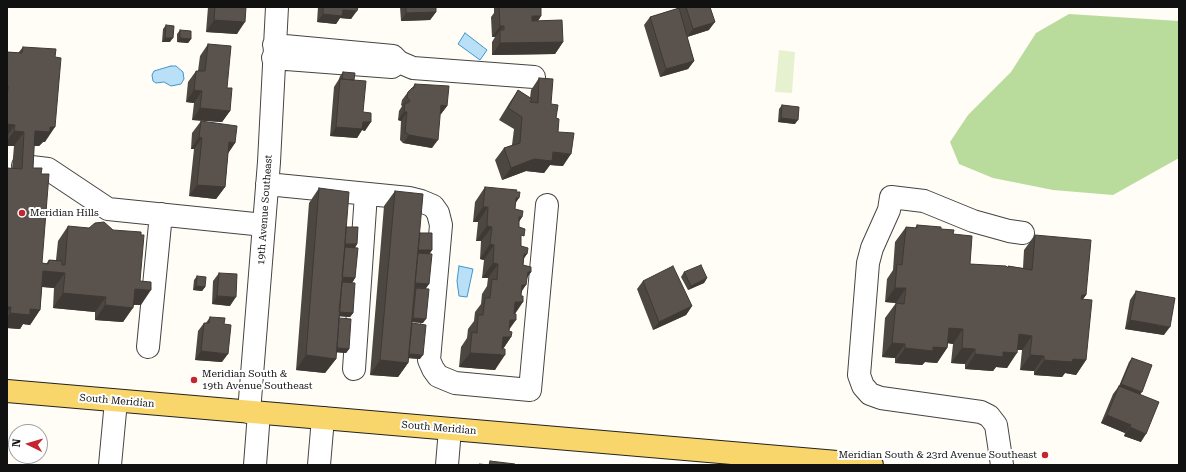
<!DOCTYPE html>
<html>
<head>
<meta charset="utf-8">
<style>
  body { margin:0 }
  #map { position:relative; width:1186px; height:472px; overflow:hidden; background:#fffdf5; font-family:"Roboto Serif",serif }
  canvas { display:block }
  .frame { position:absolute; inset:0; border:8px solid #111; pointer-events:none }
  .north { position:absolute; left:8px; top:424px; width:40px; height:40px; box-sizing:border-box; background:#fff; border:1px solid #a0a0a0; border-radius:50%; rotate:275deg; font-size:11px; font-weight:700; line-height:16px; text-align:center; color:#111 }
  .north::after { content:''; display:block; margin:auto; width:14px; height:18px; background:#c4262e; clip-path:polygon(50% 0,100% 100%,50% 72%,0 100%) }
</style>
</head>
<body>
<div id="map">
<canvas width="1186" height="472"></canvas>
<div class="frame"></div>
<div class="north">N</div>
</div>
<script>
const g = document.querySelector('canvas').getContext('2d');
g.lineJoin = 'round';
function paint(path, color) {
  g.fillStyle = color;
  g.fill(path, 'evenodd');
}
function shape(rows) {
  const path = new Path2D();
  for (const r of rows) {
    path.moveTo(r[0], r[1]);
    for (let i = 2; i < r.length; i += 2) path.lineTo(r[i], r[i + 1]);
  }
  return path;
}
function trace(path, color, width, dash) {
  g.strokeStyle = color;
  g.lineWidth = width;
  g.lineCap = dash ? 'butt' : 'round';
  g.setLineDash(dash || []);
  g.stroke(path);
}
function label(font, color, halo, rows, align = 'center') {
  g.font = font + ' "Roboto Serif",serif';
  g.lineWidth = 4;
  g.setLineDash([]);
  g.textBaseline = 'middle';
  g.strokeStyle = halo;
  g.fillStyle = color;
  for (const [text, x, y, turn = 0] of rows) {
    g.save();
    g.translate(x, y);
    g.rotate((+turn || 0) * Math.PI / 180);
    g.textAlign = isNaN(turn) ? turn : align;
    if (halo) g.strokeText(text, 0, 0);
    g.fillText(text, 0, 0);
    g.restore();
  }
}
paint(shape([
  [1069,14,1179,21,1179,158,1113,195,1053,190,993,178,959,164,950,142,968,115,1011,72,1036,33]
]), '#b9dc9c');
paint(shape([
  [779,50,795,52,792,93,775,92]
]), '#e6f2cf');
const water = shape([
  [465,33,487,50,480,60,458,44,465,33],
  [171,66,176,66,183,72,184,79,181,84,171,86,164,82,156,83,153,81,152,75,154,71,171,66],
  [459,266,473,269,467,297,459,296,457,281,459,266]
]);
paint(water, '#b9e0f7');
trace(water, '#3f96cf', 1);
const minor = shape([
  [273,58,392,67,399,62,393,56,274,45],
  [399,62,413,68,534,77],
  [23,166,48,169,108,209,264,225],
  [267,184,409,198,421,201,433,206,438,213,441,225,429,360,433,369,438,376,455,383,530,390,547,205],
  [148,347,161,214],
  [354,369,366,194],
  [249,412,269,162,277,7],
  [110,465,116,401],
  [255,465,259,413],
  [319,465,323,418],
  [447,465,450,429],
  [1002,465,996,425,989,416,981,412,881,398,870,394,863,386,859,375,868,263,872,248,889,210,891,197,924,201,973,221,1009,231,1023,233]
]);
const major = shape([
  [7,391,872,465]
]);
trace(minor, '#444', 24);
trace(major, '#222', 24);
trace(minor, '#fff', 22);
trace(major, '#f9d66b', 22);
paint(shape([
  [208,7,246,7,237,34,206,32],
  [318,7,358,7,351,19,340,18,336,24,317,22],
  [400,7,436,7,436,12,430,20,401,21],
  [494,7,541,7,541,16,538,21,563,42,555,54,492,55,492,42,495,37,492,37,491,17,494,13],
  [677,7,710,7,709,30,687,37,694,61,688,69,660,77,644,25,650,17,678,9],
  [166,25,170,42,162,42,163,29],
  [180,30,191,39,188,43,177,42,177,34],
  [208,44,227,88,230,111,222,122,192,120,194,103,186,102,188,82,196,71,198,71,200,56],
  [23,47,45,142,43,142,39,146,34,146,33,168,41,174,42,263,46,264,49,260,56,260,58,241,68,226,140,281,141,305,134,305,123,322,95,320,95,312,53,308,54,288,42,287,40,310,30,325,23,324,20,329,7,328,7,168,12,169,14,146,7,146,7,52,18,53],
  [343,72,354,80,363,112,365,131,362,130,357,138,330,136,334,87,339,79,340,76],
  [539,78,551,104,556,118,563,166,550,165,544,173,526,171,502,180,495,160,504,148,512,145,514,129,499,120,510,102,518,90,530,98,531,90],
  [415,84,447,106,441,114,440,114,432,148,403,143,400,140,401,121,398,120,399,111,402,106,401,105,402,100,408,92,412,88],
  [782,105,795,124,778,122,779,109],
  [201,121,235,143,228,153,225,187,216,199,189,196,194,149,191,149,192,133],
  [485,187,515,204,515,209,522,217,519,222,519,227,521,240,521,246,524,259,523,265,531,272,527,277,521,293,509,330,509,331,511,337,503,349,495,370,459,367,461,347,467,338,468,329,474,321,475,312,481,304,482,294,487,286,488,278,482,278,484,260,480,259,481,241,476,241,478,222,473,222,475,202],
  [319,188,346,227,357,244,355,248,355,278,352,283,353,313,350,317,339,316,339,318,349,349,346,353,336,352,336,359,325,373,296,370,309,203],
  [395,191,420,233,432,250,429,254,429,284,426,288,423,323,412,322,420,359,409,358,408,363,398,377,370,375,384,206],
  [917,225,941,229,953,234,970,264,1008,267,1008,266,1023,268,1024,250,1035,235,1086,295,1083,299,1086,360,1076,375,1065,373,1062,377,1034,375,1034,371,1020,370,1022,350,1017,350,1007,368,996,367,993,371,965,369,965,364,951,363,953,344,948,343,947,348,937,363,925,362,922,365,895,363,895,358,882,357,885,318,896,303,885,302,887,279,893,270,895,242,906,227,915,228],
  [684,272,707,278,704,283,688,290,681,277],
  [219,273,230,306,212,304,213,281],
  [197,276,205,287,202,291,193,290,194,280],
  [643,281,692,306,686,315,653,330,637,289],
  [1136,291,1164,335,1125,329,1130,300],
  [210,317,222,362,195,360,198,331,204,323,206,323],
  [1132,358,1140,394,1141,442,1124,436,1125,433,1101,423,1113,394,1119,386,1129,362]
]), '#4d4742');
paint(shape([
  [343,10,357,11,351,19,340,18,336,24,317,22,323,14],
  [436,12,430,20,401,21,406,13],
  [532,16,541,16,533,28],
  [214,20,245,22,237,34,206,32],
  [715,22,709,30,687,37,693,29],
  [500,26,504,26,495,37,492,37],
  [165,38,173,38,170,42,162,42],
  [180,38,191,39,188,43,177,42],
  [563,42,555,54,492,55,500,43],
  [694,61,688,69,660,77,666,69],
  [194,90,202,91,194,103,186,102],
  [441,105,447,106,441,114,435,113],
  [200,108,230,111,222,122,192,120],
  [404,112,407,112,401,121,398,120],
  [781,118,798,120,795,124,778,122],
  [363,122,371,122,365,131,362,130,357,138,330,136,336,127],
  [7,124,15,125,7,136],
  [50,127,55,127,45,142,43,142,39,146,25,145,35,131],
  [14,131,24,132,14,146,7,146,7,141],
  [409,135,438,140,432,148,403,143],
  [199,137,202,138,194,149,191,149],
  [229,142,235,143,227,155],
  [553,152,571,154,563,166,550,165,544,173,526,171,502,180,511,168],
  [197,185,225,187,216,199,189,196],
  [516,198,519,198,509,213],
  [483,207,488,207,478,222,473,222],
  [519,217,522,217,512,232],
  [487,226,492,227,481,241,476,241],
  [344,244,357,244,354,249,343,248],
  [490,244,494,245,484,260,480,259],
  [418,250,432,250,429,255,418,254],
  [524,254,527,254,517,269],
  [493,263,498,264,488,278,482,278],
  [43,271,65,273,54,288,33,286],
  [528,272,531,272,522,285,526,285,516,300,520,287],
  [341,277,355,278,352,283,338,281],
  [707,278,704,283,688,290,691,286],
  [415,283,429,284,426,288,412,287],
  [196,286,205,287,202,291,193,290],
  [895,288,906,288,896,303,885,302],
  [135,289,151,290,141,305,124,304],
  [63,293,106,297,95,312,53,308],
  [1082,295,1086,295,1075,310],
  [217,296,236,297,230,306,212,304],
  [515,302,523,302,513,317],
  [105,305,133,308,123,322,95,320],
  [692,306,686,315,653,330,659,322],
  [7,307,11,307,7,313],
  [30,309,40,310,30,325,23,324,20,329,7,328,7,318,10,313],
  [338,312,353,313,350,317,335,316],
  [413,318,426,319,423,323,410,322],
  [510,320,516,320,506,334],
  [1130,320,1170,327,1164,335,1125,329],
  [949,328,963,329,953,344,939,342],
  [1019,334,1032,336,1022,350,1008,349],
  [503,337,511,337,501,352],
  [892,343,905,344,895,358,882,357],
  [933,347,947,348,937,363,925,362,922,365,895,363,905,348],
  [335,348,349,349,346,353,332,352],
  [962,348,975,349,965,364,951,363],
  [201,351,228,354,222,362,195,360],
  [1003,352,1017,353,1007,368,996,367,993,371,965,369,975,354],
  [470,353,505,355,495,370,459,367],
  [409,354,423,355,420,359,406,358],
  [306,355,336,359,325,373,296,370],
  [1030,355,1044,356,1034,371,1020,370],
  [1073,359,1086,360,1076,375,1065,373,1062,377,1034,375,1044,360],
  [380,360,408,363,398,377,370,375],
  [1121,384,1142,392,1139,396,1118,388],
  [1107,415,1131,425,1125,433,1101,423],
  [1130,427,1146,434,1141,442,1124,436]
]), '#3f3936');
const building = shape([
  [215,7,246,7,245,22,214,20,215,7],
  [323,7,358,7,357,11,343,10,342,16,323,14,323,7],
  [406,7,436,7,436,12,406,13,406,7],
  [499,7,541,7,541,16,532,16,532,21,562,20,563,42,500,43,500,30,504,30,504,26,500,26,499,7],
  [686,7,710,7,715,22,693,29,686,7],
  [679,8,694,61,666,69,650,17,679,8],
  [166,25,174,26,173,38,165,38,166,25],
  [180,30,191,31,191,39,180,38,180,30],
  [208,44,231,46,227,88,232,88,230,111,200,108,202,91,194,90,196,71,205,71,208,44],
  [23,47,56,49,55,57,61,58,55,127,50,127,50,132,35,131,33,168,42,168,41,174,49,174,42,263,48,264,49,260,62,261,62,265,65,265,68,226,89,228,95,223,104,222,113,230,141,232,141,235,144,235,140,281,151,282,151,290,135,289,133,308,105,305,106,297,63,293,65,273,43,271,40,310,30,309,30,315,10,313,11,307,7,307,7,168,22,169,24,132,14,131,15,125,7,124,7,98,8,86,7,86,7,52,22,53,23,47],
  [343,72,355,73,354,80,342,79,343,72],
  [539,78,553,79,551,104,558,105,556,118,559,119,558,132,574,133,571,154,553,152,552,161,534,159,511,168,504,148,520,143,522,117,508,108,518,90,532,99,530,102,538,103,539,78],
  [340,79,366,81,363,112,371,113,371,122,363,122,362,129,336,127,340,79],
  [415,84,449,86,447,106,441,105,438,140,409,135,405,132,407,112,404,112,405,103,408,103,410,101,407,97,408,92,412,88,414,88,415,84],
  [782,105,799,107,798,120,781,118,782,105],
  [201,121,237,126,235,143,229,142,225,187,197,185,202,138,199,137,201,121],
  [485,187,517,190,516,192,520,192,519,198,516,198,515,209,523,211,522,217,519,217,519,227,525,229,524,236,521,235,521,246,528,248,527,254,524,254,523,265,531,267,531,272,528,272,526,285,522,285,521,296,523,296,523,302,515,302,514,314,516,314,516,320,510,320,509,331,512,332,511,337,503,337,502,349,505,349,505,355,470,353,472,332,477,333,478,315,483,315,485,298,490,298,492,279,497,280,498,264,493,263,494,245,490,244,492,227,487,226,488,207,483,207,485,187],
  [319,188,349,192,336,359,306,355,319,188],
  [395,191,423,194,408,363,380,360,395,191],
  [917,225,941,227,941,229,954,230,953,234,972,236,970,264,1006,266,1008,268,1008,266,1032,270,1035,235,1091,240,1086,295,1082,295,1081,299,1092,300,1086,360,1073,359,1072,362,1044,360,1044,356,1030,355,1032,336,1019,334,1017,353,1003,352,1003,357,975,354,975,349,962,348,963,329,949,328,947,348,933,347,933,351,905,348,905,344,892,343,896,303,904,304,906,288,895,288,897,264,902,265,906,227,917,228,917,225],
  [346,227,358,227,357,244,345,244,346,227],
  [420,233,432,233,432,250,418,250,420,233],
  [345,247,358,248,355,278,342,277,345,247],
  [418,253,432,254,429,284,415,283,418,253],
  [701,265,707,278,691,286,684,272,701,265],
  [673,266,692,306,659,322,643,281,673,266],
  [219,273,237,274,236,297,217,296,219,273],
  [197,276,206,277,205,287,196,286,197,276],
  [342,282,355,283,353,313,339,312,342,282],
  [416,288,429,289,426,319,413,318,416,288],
  [1136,291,1175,298,1170,327,1130,320,1136,291],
  [210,317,225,318,224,324,231,325,228,354,201,351,204,323,209,323,210,317],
  [339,318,351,319,349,349,337,348,339,318],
  [412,323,426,325,423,355,409,354,412,323],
  [1132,358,1152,365,1142,392,1121,384,1132,358],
  [1119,386,1159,402,1146,434,1130,427,1131,425,1107,415,1119,386],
  [490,461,515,464,515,465,479,465,479,464,489,465,490,461]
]);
paint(building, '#5a524d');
trace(building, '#3f3936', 1);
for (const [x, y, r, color] of [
  [22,213,4,"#c4262e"],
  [194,380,4,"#c4262e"],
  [1045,455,4,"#c4262e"]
]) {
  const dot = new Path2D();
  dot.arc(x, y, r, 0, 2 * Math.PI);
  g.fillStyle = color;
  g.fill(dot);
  trace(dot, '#fff', 1.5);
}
label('10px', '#111', '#fff', [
  ["19th Avenue Southeast",265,210,-86],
  ["South Meridian",117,401,5],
  ["South Meridian",439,428,5]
]);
label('10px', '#111', '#fff', [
  ["Meridian Hills",30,213],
  ["Meridian South &",202,374],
  ["19th Avenue Southeast",202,386],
  ["Meridian South & 23rd Avenue Southeast",1037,455,"right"]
], 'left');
</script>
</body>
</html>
